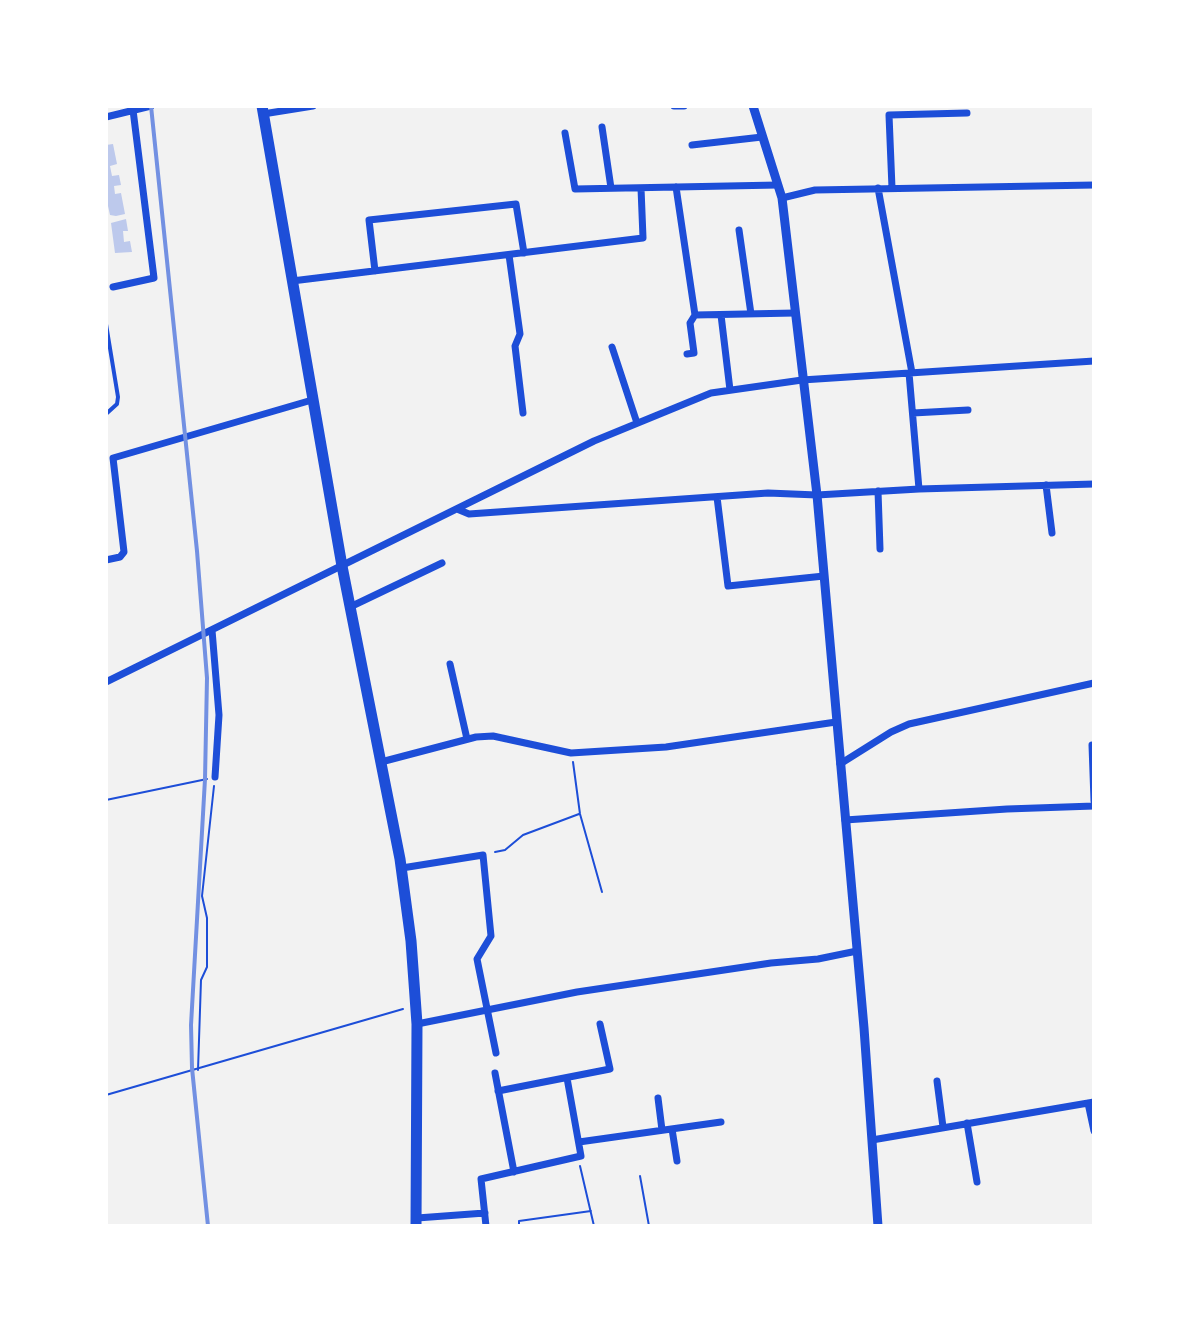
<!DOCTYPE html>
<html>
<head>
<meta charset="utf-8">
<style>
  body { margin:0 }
  #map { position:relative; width:1200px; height:1332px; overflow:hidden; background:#f2f2f2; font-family:Cabin,sans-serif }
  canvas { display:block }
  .frame { position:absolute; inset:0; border:108px solid #fff; pointer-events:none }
</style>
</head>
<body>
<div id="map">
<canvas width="1200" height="1332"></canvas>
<div class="frame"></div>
</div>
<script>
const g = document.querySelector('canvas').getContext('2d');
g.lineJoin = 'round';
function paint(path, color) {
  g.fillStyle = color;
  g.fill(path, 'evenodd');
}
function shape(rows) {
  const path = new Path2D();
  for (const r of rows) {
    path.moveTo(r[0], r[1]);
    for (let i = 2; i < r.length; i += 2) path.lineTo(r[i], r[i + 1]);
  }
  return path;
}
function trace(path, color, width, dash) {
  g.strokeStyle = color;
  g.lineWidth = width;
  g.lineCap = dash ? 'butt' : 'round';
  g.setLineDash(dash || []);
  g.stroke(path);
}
paint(shape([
  [113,144,117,164,110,166,112,176,119,175,121,185,114,186,115,194,121,193,125,214,116,216,110,215,106,197,106,145],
  [126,219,128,231,123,231,124,242,130,241,132,252,115,253,111,223]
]), '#bdc9ec');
trace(shape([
  [573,762,580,814,602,892],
  [106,800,207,779],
  [495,852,505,850,523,835,579,814],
  [198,1070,201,980,207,967,207,918,202,896,214,786],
  [106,1095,403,1009],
  [580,1166,594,1226],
  [640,1176,649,1226],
  [519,1226,519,1221,591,1211]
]), '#1d4ed8', 2);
trace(shape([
  [106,324,118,397,117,404,106,414]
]), '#1d4ed8', 4);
trace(shape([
  [674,106,684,106],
  [263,114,313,106],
  [106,117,151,106],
  [602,127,611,188],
  [565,133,575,189,778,185],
  [692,145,762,137],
  [676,187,695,315,795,313],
  [878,188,912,373],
  [892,188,889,115,967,113],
  [782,198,815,190,1094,185],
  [739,230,751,314],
  [509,255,520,334,515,346,523,413],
  [375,271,369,220,516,204,524,253],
  [292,281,643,238,641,188],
  [113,287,154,278,133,110],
  [721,315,730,390],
  [612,347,637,423],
  [687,354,694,353,690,323,695,315],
  [909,373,919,489],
  [913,413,968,410],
  [1046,485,1052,533],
  [878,491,880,549],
  [717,497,728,586,824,576],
  [457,509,469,514,768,493,817,495,919,489,1094,484],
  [106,560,120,557,124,552,113,458,312,400],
  [350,607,442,563],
  [212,630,219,715,215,777],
  [450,664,467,739],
  [106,682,594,441,711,393,802,380,1094,361],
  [1092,745,1094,801],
  [381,762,476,737,493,736,571,753,666,747,836,722],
  [840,764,891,732,909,724,1094,683],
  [845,820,1007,809,1094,806],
  [402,868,483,855,491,936,477,959,496,1053],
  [417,1024,577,992,771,963,818,959,857,951],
  [495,1073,514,1172],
  [937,1081,943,1127],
  [498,1091,610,1069,600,1024],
  [658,1098,662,1130],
  [1088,1103,1094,1131],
  [967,1123,977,1182],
  [672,1129,677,1161],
  [872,1140,1094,1102],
  [579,1142,721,1122],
  [417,1218,485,1213],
  [486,1226,481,1179,581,1156,567,1078]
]), '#1d4ed8', 7);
trace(shape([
  [753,106,782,198,817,495,864,1028,878,1226]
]), '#1d4ed8', 9);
trace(shape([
  [262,106,342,566,400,859,411,941,417,1024,416,1226]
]), '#1d4ed8', 11);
trace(shape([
  [151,106,197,551,207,678,205,779,191,1025,192,1068,208,1226]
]), '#7290e2', 4);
</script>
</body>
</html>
